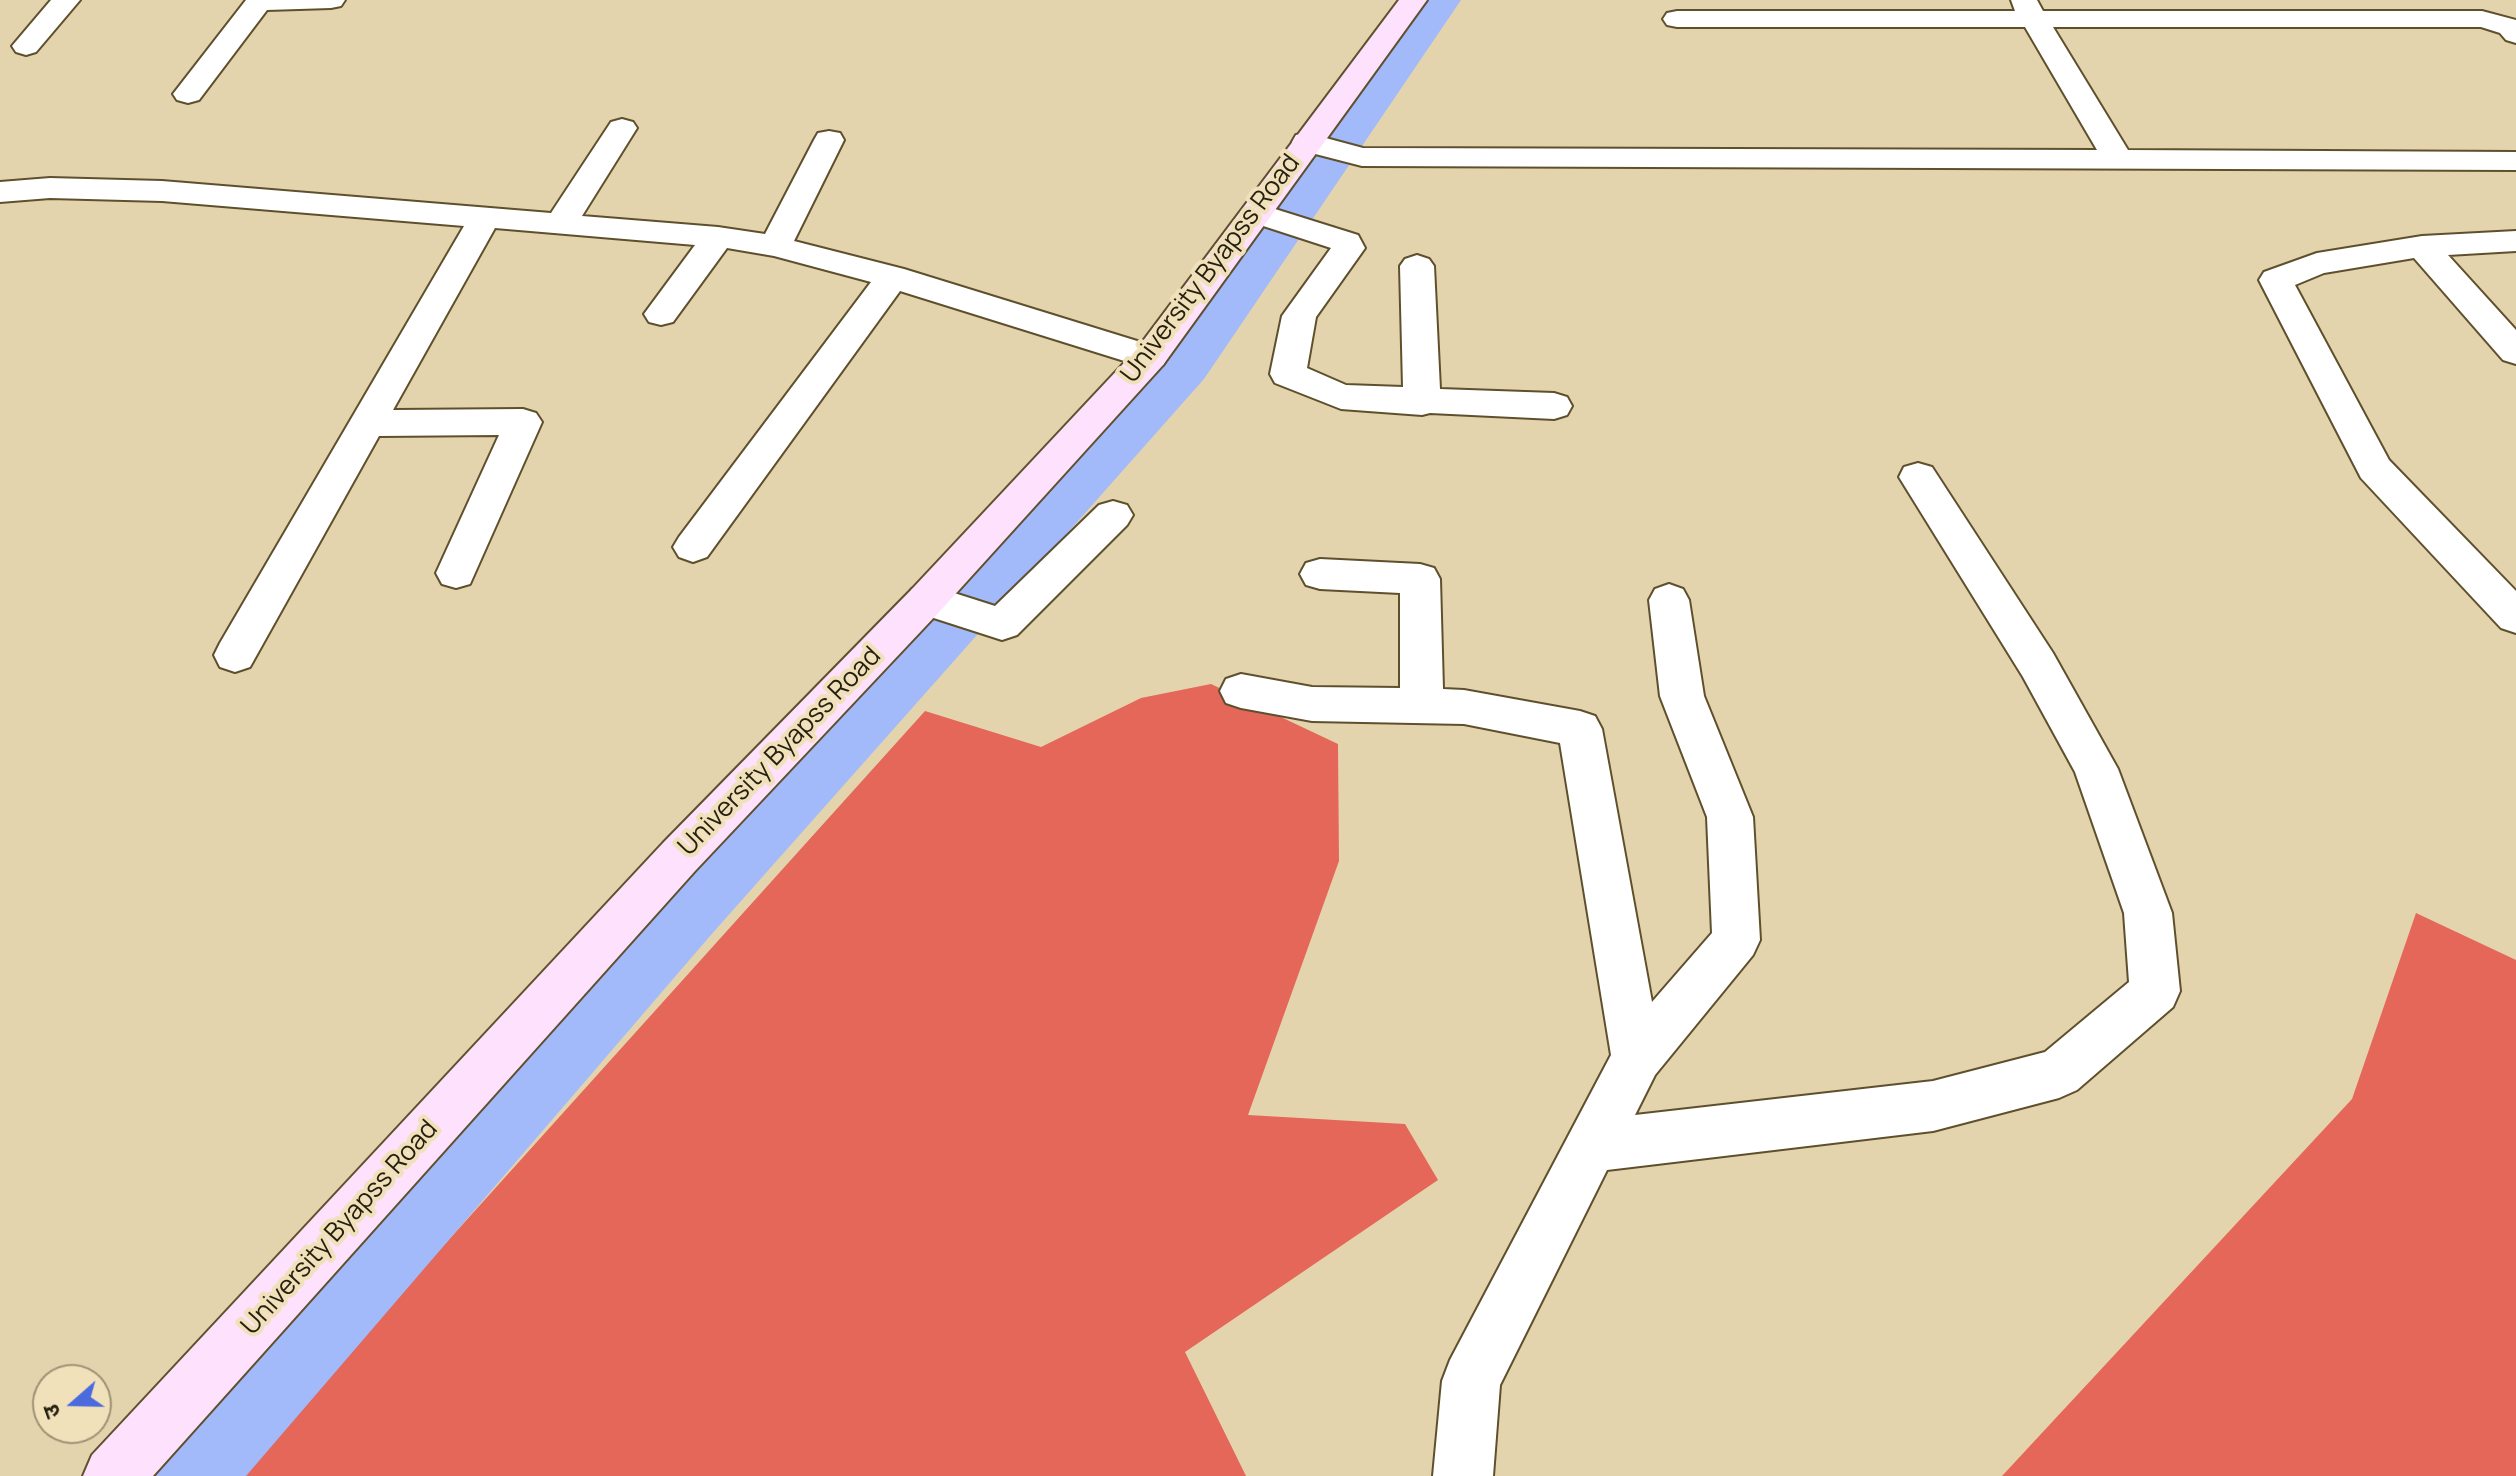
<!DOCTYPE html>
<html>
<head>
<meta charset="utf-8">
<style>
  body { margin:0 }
  #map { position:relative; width:2516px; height:1476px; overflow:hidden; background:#e4d4ad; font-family:Manrope,"Noto Sans Devanagari",sans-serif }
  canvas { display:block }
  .north { position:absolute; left:32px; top:1364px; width:80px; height:80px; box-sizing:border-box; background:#f1e1ba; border:2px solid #9f9376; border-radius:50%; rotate:250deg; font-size:22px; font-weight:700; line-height:32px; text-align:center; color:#251f10 }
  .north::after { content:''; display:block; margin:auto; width:28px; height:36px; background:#4a6ade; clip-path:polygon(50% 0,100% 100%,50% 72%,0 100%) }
</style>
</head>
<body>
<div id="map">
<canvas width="2516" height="1476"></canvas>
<div class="north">उ</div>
</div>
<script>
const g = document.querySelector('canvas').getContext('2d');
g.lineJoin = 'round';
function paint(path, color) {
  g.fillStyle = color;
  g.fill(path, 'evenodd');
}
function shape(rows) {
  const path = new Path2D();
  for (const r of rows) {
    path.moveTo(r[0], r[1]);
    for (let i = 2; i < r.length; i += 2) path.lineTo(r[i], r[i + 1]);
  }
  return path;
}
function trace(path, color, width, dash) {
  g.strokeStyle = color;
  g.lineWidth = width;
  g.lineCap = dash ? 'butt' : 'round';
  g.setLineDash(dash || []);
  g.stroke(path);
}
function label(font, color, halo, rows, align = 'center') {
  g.font = font + ' Manrope,sans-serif';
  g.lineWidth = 8;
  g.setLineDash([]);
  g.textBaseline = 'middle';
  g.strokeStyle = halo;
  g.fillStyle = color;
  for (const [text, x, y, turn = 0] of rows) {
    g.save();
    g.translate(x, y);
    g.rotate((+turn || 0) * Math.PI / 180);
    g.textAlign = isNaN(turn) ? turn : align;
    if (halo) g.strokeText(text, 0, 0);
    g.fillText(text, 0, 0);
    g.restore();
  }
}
paint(shape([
  [1211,684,1338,744,1339,861,1248,1115,1405,1124,1438,1180,1185,1352,1246,1476,236,1476,925,711,1041,747,1141,698],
  [2416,913,2516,960,2516,1476,2002,1476,2352,1099]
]), '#e46759');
paint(shape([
  [1421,0,1461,0,1204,379,710,936,246,1476,144,1476,157,1445,660,892,1168,355,1421,0]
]), '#a2bafa');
const minor = shape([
  [51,0,80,0,36,52,26,55,16,52,12,46,51,0],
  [246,0,345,0,341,6,331,8,267,10,199,100,188,103,177,100,173,94,246,0],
  [2011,0,2037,0,2043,11,2482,11,2516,20,2516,43,2506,40,2500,33,2481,27,2053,27,2128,150,2516,152,2516,170,1362,166,1296,149,1292,142,1296,135,1307,133,1363,148,2097,150,2025,27,1677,27,1667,25,1663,19,1667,13,1677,11,2015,11,2011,0],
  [622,119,633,122,637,128,582,216,718,227,765,234,814,140,818,133,829,131,840,133,844,140,794,241,904,269,1163,349,1168,357,1163,365,1150,369,900,291,707,557,693,562,679,557,673,547,679,537,871,282,774,256,727,248,673,322,661,325,649,322,644,314,695,245,495,228,393,410,523,409,536,413,542,422,470,584,456,588,442,584,436,573,499,435,379,436,250,667,235,672,220,667,214,655,220,643,464,226,162,201,50,198,0,202,0,182,50,178,162,181,551,213,611,122,622,119],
  [1259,204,1358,235,1365,248,1316,317,1307,368,1346,385,1403,387,1400,266,1405,259,1417,255,1429,259,1434,266,1440,389,1554,393,1567,397,1572,406,1567,415,1554,419,1430,413,1422,415,1341,409,1275,383,1270,374,1282,316,1331,248,1248,221,1243,214,1248,207,1259,204],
  [2516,231,2516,251,2448,255,2516,330,2516,364,2503,360,2414,258,2324,273,2295,285,2389,460,2516,591,2516,633,2501,628,2361,478,2259,280,2264,272,2317,253,2422,236,2516,231],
  [1918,463,1932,467,2053,653,2118,769,2172,913,2180,991,2173,1007,2077,1090,2059,1098,1933,1131,1607,1170,1500,1385,1493,1476,1433,1476,1442,1381,1450,1360,1611,1055,1560,743,1464,724,1312,721,1241,708,1226,703,1220,691,1226,679,1241,674,1312,687,1400,688,1400,593,1320,589,1306,585,1300,574,1306,563,1320,559,1420,564,1434,568,1440,579,1443,689,1464,690,1580,711,1595,716,1602,729,1652,1002,1712,933,1707,817,1660,696,1649,600,1655,589,1669,584,1683,589,1689,600,1704,696,1753,817,1760,940,1753,955,1655,1075,1635,1115,1933,1081,2045,1052,2129,982,2124,913,2075,772,2023,677,1899,477,1904,467,1918,463],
  [1113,501,1127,505,1133,515,1127,525,1017,635,1002,640,912,611,906,600,912,589,926,584,995,606,1099,505,1113,501]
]);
const secondary = shape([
  [1399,0,1427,0,1163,365,940,611,695,871,153,1476,83,1476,92,1455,663,843,912,589,1137,349,1399,0]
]);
trace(minor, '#5f502d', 4);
trace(secondary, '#5f502d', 4);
paint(minor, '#fff');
paint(secondary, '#fee1fd');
label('26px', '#251f10', '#f1e1ba', [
  ["University Byapss Road",1211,269,-53],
  ["University Byapss Road",780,752,-46],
  ["University Byapss Road",340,1228,-48]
]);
</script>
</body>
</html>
